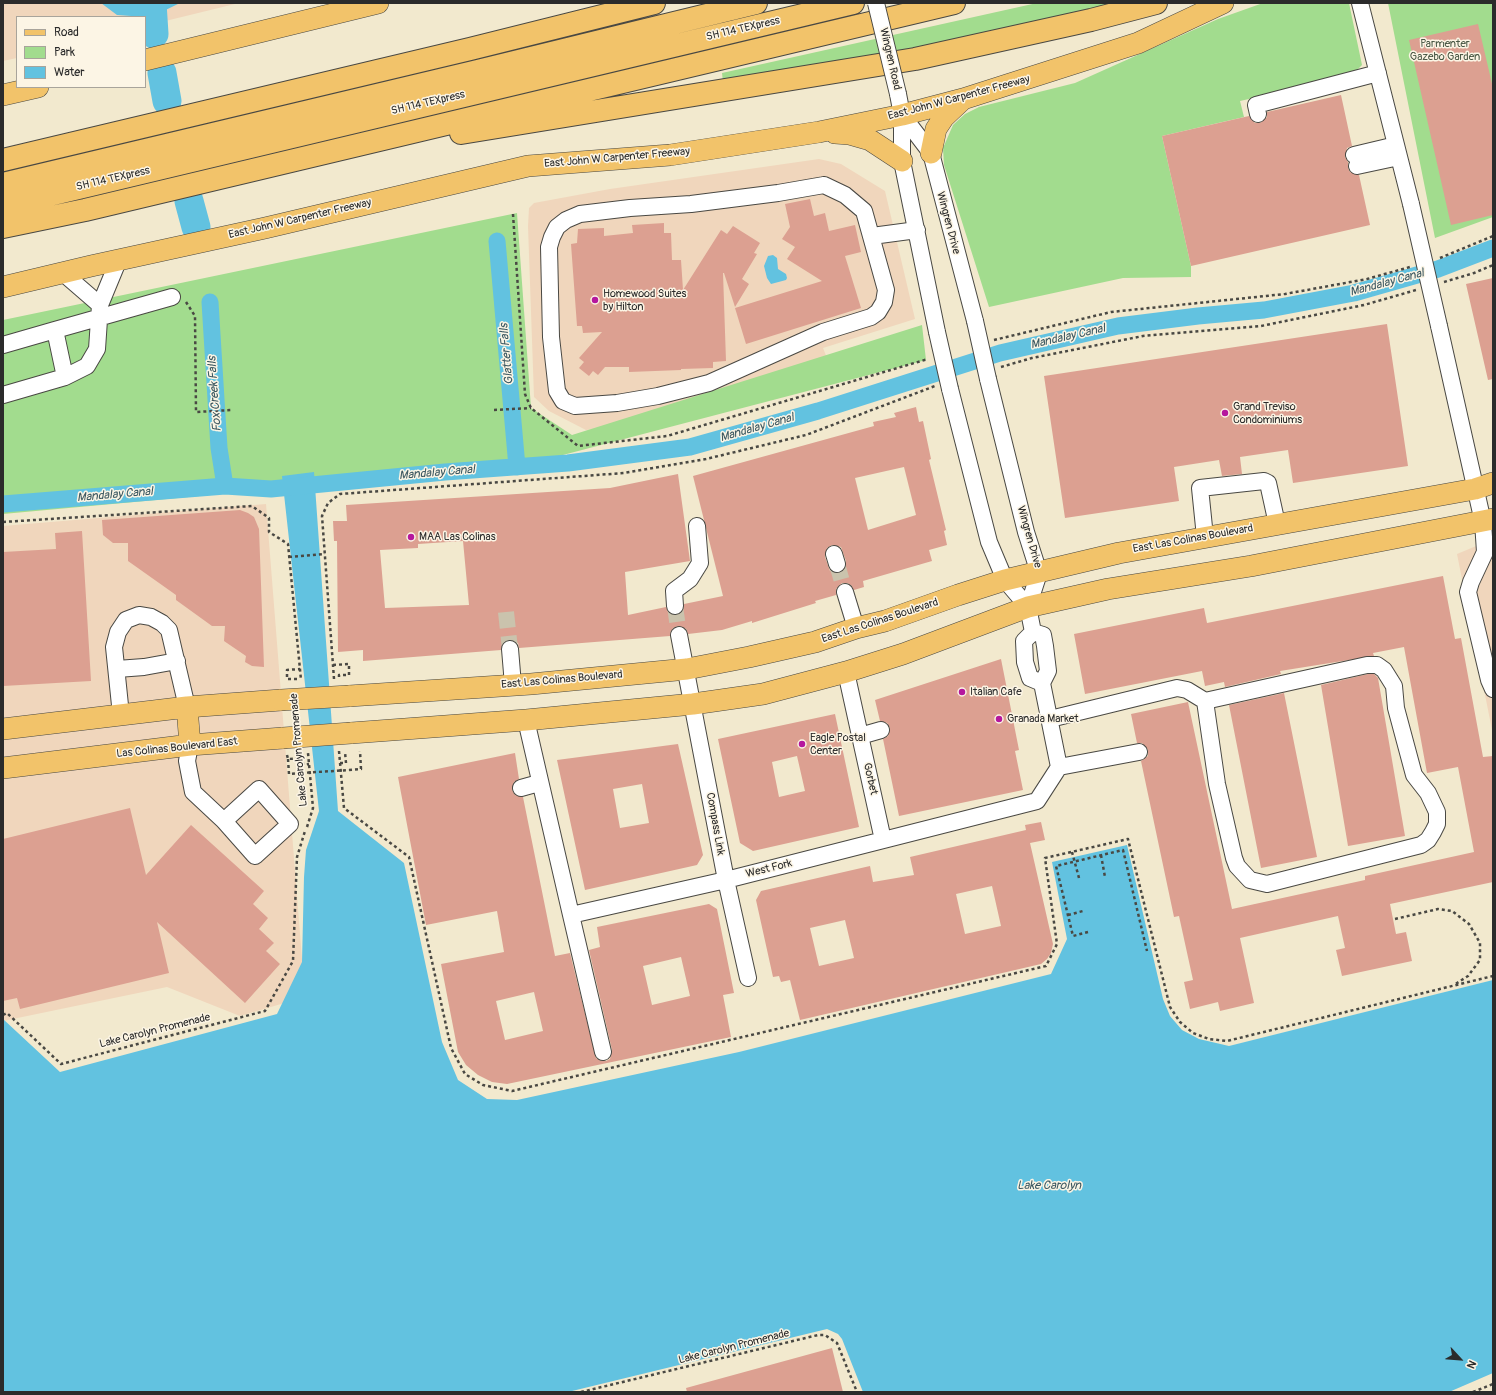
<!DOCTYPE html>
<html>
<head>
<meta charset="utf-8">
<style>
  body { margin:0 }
  #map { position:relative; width:1496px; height:1395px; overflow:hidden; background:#f2e9ce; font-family:Pangolin,sans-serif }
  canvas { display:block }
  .frame { position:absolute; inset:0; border:4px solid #2b2b2b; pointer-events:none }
  .legend { position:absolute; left:16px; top:16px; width:130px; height:72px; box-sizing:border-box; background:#fcf5e5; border:1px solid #a8a49b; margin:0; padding:5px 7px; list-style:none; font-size:12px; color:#2b2b2b }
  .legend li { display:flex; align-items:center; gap:8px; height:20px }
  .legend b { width:20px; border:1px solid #a8a49b }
  .north { position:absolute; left:1440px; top:1339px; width:40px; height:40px; -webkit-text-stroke:3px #fcf5e5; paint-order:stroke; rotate:116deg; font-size:11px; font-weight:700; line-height:16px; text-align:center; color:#2b2b2b }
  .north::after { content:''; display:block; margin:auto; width:14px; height:18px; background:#2b2b2b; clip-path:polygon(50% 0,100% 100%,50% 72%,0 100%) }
</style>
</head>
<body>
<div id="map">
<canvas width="1496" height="1395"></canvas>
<div class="frame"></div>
<ul class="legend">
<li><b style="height:5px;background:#f2c36a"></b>Road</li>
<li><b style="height:11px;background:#a2dc8e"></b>Park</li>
<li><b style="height:11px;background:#62c2e0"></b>Water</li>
</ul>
<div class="north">N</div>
</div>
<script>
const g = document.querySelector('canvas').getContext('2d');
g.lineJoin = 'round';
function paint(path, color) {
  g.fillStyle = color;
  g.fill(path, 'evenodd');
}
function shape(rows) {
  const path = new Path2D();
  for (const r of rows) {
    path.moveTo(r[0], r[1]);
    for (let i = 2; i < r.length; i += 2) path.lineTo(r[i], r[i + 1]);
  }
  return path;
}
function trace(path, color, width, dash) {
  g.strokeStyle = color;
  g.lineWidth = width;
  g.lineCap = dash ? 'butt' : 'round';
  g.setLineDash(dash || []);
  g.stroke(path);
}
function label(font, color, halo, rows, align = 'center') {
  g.font = font + ' Pangolin,sans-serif';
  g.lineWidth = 3;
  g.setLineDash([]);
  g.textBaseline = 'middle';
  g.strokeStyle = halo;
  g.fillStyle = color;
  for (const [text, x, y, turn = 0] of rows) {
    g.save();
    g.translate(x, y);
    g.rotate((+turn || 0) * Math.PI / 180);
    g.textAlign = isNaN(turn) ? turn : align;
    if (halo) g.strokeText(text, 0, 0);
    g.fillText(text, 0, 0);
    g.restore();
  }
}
paint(shape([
  [3,3,239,3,145,26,145,17,17,17,17,58,3,61],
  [819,159,841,164,885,191,915,319,823,348,827,358,644,423,586,430,549,411,534,397,528,226,529,208,534,203,610,189],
  [266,504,305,997,240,1016,167,987,3,1021,3,526],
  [1493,539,1493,735,1457,554]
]), '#f0d6bc');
paint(shape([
  [1037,3,1127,3,830,66,723,82,722,73],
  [1263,3,1349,3,1362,65,1355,72,1325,82,1240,101,1244,117,1162,136,1191,266,1191,277,1123,278,989,307,944,165,943,148,953,125,965,114,979,107,1075,83,1218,19],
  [1388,3,1493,3,1493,217,1435,238],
  [517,213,531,408,572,435,922,325,926,360,517,467,3,514,3,320]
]), '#a2dc8e');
paint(shape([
  [101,3,180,3,145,20,145,17,117,15],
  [773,255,777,258,778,269,786,274,787,278,786,280,771,284,767,278,764,266,768,256],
  [314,472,338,811,404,863,442,1042,458,1080,487,1099,517,1100,739,1052,1051,974,1067,939,1052,862,1127,845,1163,999,1170,1016,1182,1030,1199,1039,1229,1046,1493,980,1493,1373,1449,1392,863,1392,842,1339,838,1334,827,1329,568,1392,3,1392,3,1019,60,1072,277,1014,302,962,304,877,306,850,319,811,282,476]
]), '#62c2e0');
trace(shape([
  [497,241,517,467],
  [210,302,219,448,225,486],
  [3,504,225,486,271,489,445,472,568,463,690,447,818,411,1000,353,1118,326,1198,316,1264,310,1354,293,1438,269,1493,248]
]), '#62c2e0', 17);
trace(shape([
  [152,3,154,34],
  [162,73,167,101],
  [189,201,196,227]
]), '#62c2e0', 29);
paint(shape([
  [1478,24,1493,88,1493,215,1451,225,1409,40],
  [1341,95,1352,146,1347,148,1345,157,1348,162,1348,168,1350,172,1359,175,1370,225,1191,266,1162,136,1249,116,1255,123,1260,123,1267,117,1267,112],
  [810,199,814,216,825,213,829,231,855,225,861,252,845,256,861,308,746,344,735,308,822,281,787,259,795,247,782,239,790,227,785,204],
  [664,223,664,233,671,233,672,260,681,260,683,290,721,230,727,234,733,226,760,243,754,253,757,254,742,279,749,284,735,307,724,273,723,273,726,361,713,362,713,368,681,369,681,370,629,372,629,367,605,367,598,375,593,371,589,376,579,368,584,362,579,358,602,332,583,333,582,326,577,326,571,244,577,243,578,229,604,228,604,236,633,233,632,225],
  [1493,278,1493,379,1488,380,1466,284],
  [1387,324,1408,466,1293,483,1288,450,1240,457,1242,474,1222,476,1219,460,1174,467,1179,501,1065,518,1044,376],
  [916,407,919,422,923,421,931,459,929,460,946,530,944,531,947,545,929,550,932,561,863,581,864,587,854,590,848,583,842,583,836,589,836,595,815,601,816,603,752,623,752,621,722,630,688,634,686,629,678,626,673,628,670,636,519,648,518,643,510,640,504,641,501,650,363,661,363,650,338,652,337,541,334,541,333,521,347,521,346,505,610,488,678,474,690,561,625,572,628,615,666,607,670,614,676,615,683,611,684,604,723,596,693,476,874,426,873,422,896,417,894,413],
  [904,467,916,515,868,530,855,478],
  [463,541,469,605,385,608,380,550,418,548,418,544],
  [832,545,841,547,846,561,844,570,839,573,830,571,825,557,827,548],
  [240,510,248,513,254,517,259,529,264,667,252,666,245,662,246,656,224,641,225,626,212,626,176,600,176,595,128,561,128,543,113,543,103,535,102,520],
  [82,531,91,681,3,686,3,552,56,549,55,533],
  [1443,576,1455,639,1461,638,1483,757,1493,756,1493,882,1390,904,1396,934,1406,932,1412,961,1342,976,1336,950,1345,948,1338,916,1240,938,1254,1003,1220,1011,1218,1002,1190,1009,1184,982,1193,980,1179,916,1174,917,1141,761,1148,756,1148,750,1142,743,1137,743,1131,714,1188,702,1232,909,1365,880,1365,876,1474,852,1458,767,1427,773,1404,647,1373,653,1374,656,1280,671,1281,674,1225,687,1224,682,1205,686,1202,671,1085,694,1074,634,1204,608,1207,623],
  [1001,659,1019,750,1015,751,1023,790,899,816,883,739,888,736,890,728,887,723,880,721,875,700],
  [1368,674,1374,674,1378,678,1405,836,1348,846,1321,685],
  [1284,693,1317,857,1261,868,1229,705],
  [835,714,859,827,753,851,740,843,718,739],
  [797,756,805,791,779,797,772,762],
  [678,744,703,855,697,865,585,890,557,760],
  [642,784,649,823,620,828,613,789],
  [515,753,519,779,514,782,512,790,515,795,523,797,555,956,570,953,596,1058,601,1061,606,1061,610,1059,612,1050,589,950,600,947,597,927,709,904,717,909,734,993,723,995,731,1037,507,1084,492,1082,478,1075,466,1065,458,1052,441,964,504,952,497,911,426,925,398,777],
  [681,957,690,996,652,1005,643,966],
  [534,992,543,1031,505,1040,496,1001],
  [130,808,146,875,191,825,264,891,253,904,268,918,259,929,274,943,266,951,280,964,245,1003,157,922,169,973,20,1009,17,998,3,1001,3,839],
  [1041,822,1045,840,1030,843,1053,944,1051,953,1047,959,1041,964,800,1020,790,980,781,982,779,976,773,977,756,900,761,891,870,866,873,882,914,875,910,857,1026,830,1025,825],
  [992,886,1001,926,965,934,956,894],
  [845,920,854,958,819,966,810,928],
  [832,1348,843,1392,687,1392,686,1388]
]), '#dca091');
trace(shape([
  [837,564,845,592],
  [675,606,679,635],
  [506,612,510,649]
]), '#cac3ad', 16, [16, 8]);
const minor = shape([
  [1360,3,1411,204],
  [898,94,902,115,902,161,937,332],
  [1258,114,1256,105,1378,73],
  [902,115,931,153,975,321],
  [1354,155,1396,145],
  [1357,166,1399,157],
  [824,185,845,195,864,211,886,290,884,302,878,312,871,317,823,332,709,383,658,396,617,403,575,406,563,401,557,391,551,337,549,247,552,237,557,227,566,220,580,214,630,208,691,204,778,193,824,185],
  [872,236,917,230],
  [63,273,100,305],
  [1439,326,1483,522,1485,552,1471,582,1468,592,1489,680,1493,689],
  [55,330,172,297],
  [3,345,55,330,65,377,3,395],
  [65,377,87,366,97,349,100,305,119,259],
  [988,379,1026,532,1039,573,1028,607,1033,632],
  [950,389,989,542,1005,580,1028,607],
  [1205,537,1200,488,1264,481,1268,483,1277,524],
  [834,554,837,564],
  [845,592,856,628],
  [675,606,674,591,690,579,700,563,697,526],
  [1033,632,1024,641,1025,662,1030,678,1042,683],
  [679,635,726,880,748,978],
  [510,649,513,685],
  [117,669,144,667,177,661],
  [846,672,883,840],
  [121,715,114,647,118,632,126,620,139,615,151,617,162,623,169,630,187,707],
  [1050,719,1177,688,1187,690,1205,701,1367,665,1377,665,1384,670,1394,686,1396,708,1414,775,1428,793,1437,812,1437,824,1433,832,1428,840,1421,845,1267,884,1250,880,1237,866,1234,858,1217,784,1205,701],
  [526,720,571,915,726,880,1037,801,1059,767,1042,683,1048,671,1045,646,1043,635,1033,632],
  [860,736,881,730],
  [190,745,187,761,193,792,224,821,255,856,290,824,259,789,224,821],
  [1059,767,1139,752],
  [521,788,539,783],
  [571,915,603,1052]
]);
const major = shape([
  [145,60,378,3],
  [3,95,38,87],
  [835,133,849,134,870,140,902,161],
  [931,153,936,129,944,117,962,100],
  [3,287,91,266,265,228,528,166,670,155,819,132,902,115,963,99,1138,43,1223,3],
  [349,696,531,684,687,669,749,657,815,642,856,628,885,621,958,595,1005,580,1119,553,1475,489,1493,483],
  [187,707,190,745],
  [3,729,187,707,281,700],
  [351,733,526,720,693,704,763,694,846,672,903,654,1028,607,1108,589,1251,566,1493,519],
  [3,768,190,745,283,738]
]);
const highway = shape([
  [461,133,915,59,1091,20,1156,3],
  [3,160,470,49,654,3],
  [3,184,478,71,756,3],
  [3,206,853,3],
  [3,227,85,210,954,3]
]);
trace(minor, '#494843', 18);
trace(major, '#494843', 22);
trace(highway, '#494843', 24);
trace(shape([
  [513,214,525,394,531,408,578,446,667,436,928,359],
  [1440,258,1493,236],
  [1444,282,1474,273,1493,265],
  [186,302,195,316,196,412,232,410],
  [994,340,1111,312,1285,294,1367,279,1410,267],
  [1001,367,1032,358,1143,336,1261,326,1364,305,1416,290],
  [494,410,531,408],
  [3,522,252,506,269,518,269,532,288,544,301,680],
  [289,557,325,554],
  [333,665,349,664,349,675,339,675,339,680],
  [297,679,287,679,287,670,300,669],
  [334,679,322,516,328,503,340,494,624,473,706,459,806,435,935,386],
  [339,751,344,808,409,857,451,1048,465,1074,483,1085,512,1091,1046,966,1057,944,1045,858,1128,839,1170,1007,1180,1022,1193,1033,1209,1039,1227,1041,1493,976],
  [287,755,288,759,303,758,303,765,309,764],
  [288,759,289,774,301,773],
  [340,763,346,763,345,752],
  [349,770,361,769,360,751],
  [307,827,313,808,308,753],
  [1072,852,1079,878],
  [1101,855,1105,877],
  [1068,915,1083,911],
  [1395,919,1438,909,1452,911,1469,924,1480,943,1480,960,1468,976,1454,985],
  [1088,932,1073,936,1056,866,1123,850,1147,951],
  [3,1015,7,1013,61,1064,265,1011,293,961,297,857,305,831],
  [581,1392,818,1335,825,1335,837,1343,857,1392],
  [1473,1392,1493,1384]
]), '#494843', 2.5, [3, 3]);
trace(minor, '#fff', 16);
trace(major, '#f2c36a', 21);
trace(highway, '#f2c36a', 22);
const minorBridge = shape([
  [876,3,898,94],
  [1411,204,1439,326],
  [975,321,988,379],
  [937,332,950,389]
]);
const majorBridge = shape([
  [281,700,349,696],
  [283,738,351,733]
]);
trace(minorBridge, '#494843', 18, []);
trace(majorBridge, '#494843', 22, []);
trace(shape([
  [301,773,349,770]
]), '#494843', 2.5, [3, 3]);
trace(minorBridge, '#fff', 16);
trace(majorBridge, '#f2c36a', 21);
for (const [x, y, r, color] of [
  [595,300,4,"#b5179e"],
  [1225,413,4,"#b5179e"],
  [411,537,4,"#b5179e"],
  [962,692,4,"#b5179e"],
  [999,719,4,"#b5179e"],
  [802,744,4,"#b5179e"]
]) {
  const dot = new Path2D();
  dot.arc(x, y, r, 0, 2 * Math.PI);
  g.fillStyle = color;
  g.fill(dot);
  trace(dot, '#fcf5e5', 1.5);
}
label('11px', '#2b2b2b', '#fcf5e5', [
  ["SH 114 TEXpress",743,29,-13],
  ["Wingren Road",890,59,77],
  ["East John W Carpenter Freeway",959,98,-15],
  ["SH 114 TEXpress",428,103,-13],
  ["East John W Carpenter Freeway",617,158,-5],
  ["SH 114 TEXpress",113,179,-13],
  ["East John W Carpenter Freeway",300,219,-13],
  ["Wingren Drive",948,223,75],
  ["Wingren Drive",1029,537,74],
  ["East Las Colinas Boulevard",1193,539,-10],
  ["East Las Colinas Boulevard",880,621,-18],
  ["East Las Colinas Boulevard",562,680,-5],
  ["Las Colinas Boulevard East",177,748,-6],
  ["Lake Carolyn Promenade",299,750,-95],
  ["Gorbet",870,779,77],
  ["Compass Link",715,824,80],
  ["West Fork",769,869,-14],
  ["Lake Carolyn Promenade",155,1031,-14],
  ["Lake Carolyn Promenade",734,1347,-14]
]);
label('11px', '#495744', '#fcf5e5', [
  ["Parmenter",1445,44],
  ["Gazebo Garden",1445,57]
]);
label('11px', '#2b2b2b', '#fcf5e5', [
  ["Homewood Suites",603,294],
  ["by Hilton",603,307],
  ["Grand Treviso",1233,407],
  ["Condominiums",1233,420],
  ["MAA Las Colinas",419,537],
  ["Italian Cafe",970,692],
  ["Granada Market",1007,719],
  ["Eagle Postal",810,738],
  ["Center",810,751]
], 'left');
label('italic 12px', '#3c5861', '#fcf5e5', [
  ["Mandalay Canal",1387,283,-15],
  ["Mandalay Canal",1068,337,-13],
  ["Glatter Falls",507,354,-95],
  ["Fox Creek Falls",215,394,-94],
  ["Mandalay Canal",757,428,-16],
  ["Mandalay Canal",437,473,-5],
  ["Mandalay Canal",115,495,-5],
  ["Lake Carolyn",1049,1186]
]);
</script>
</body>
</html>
